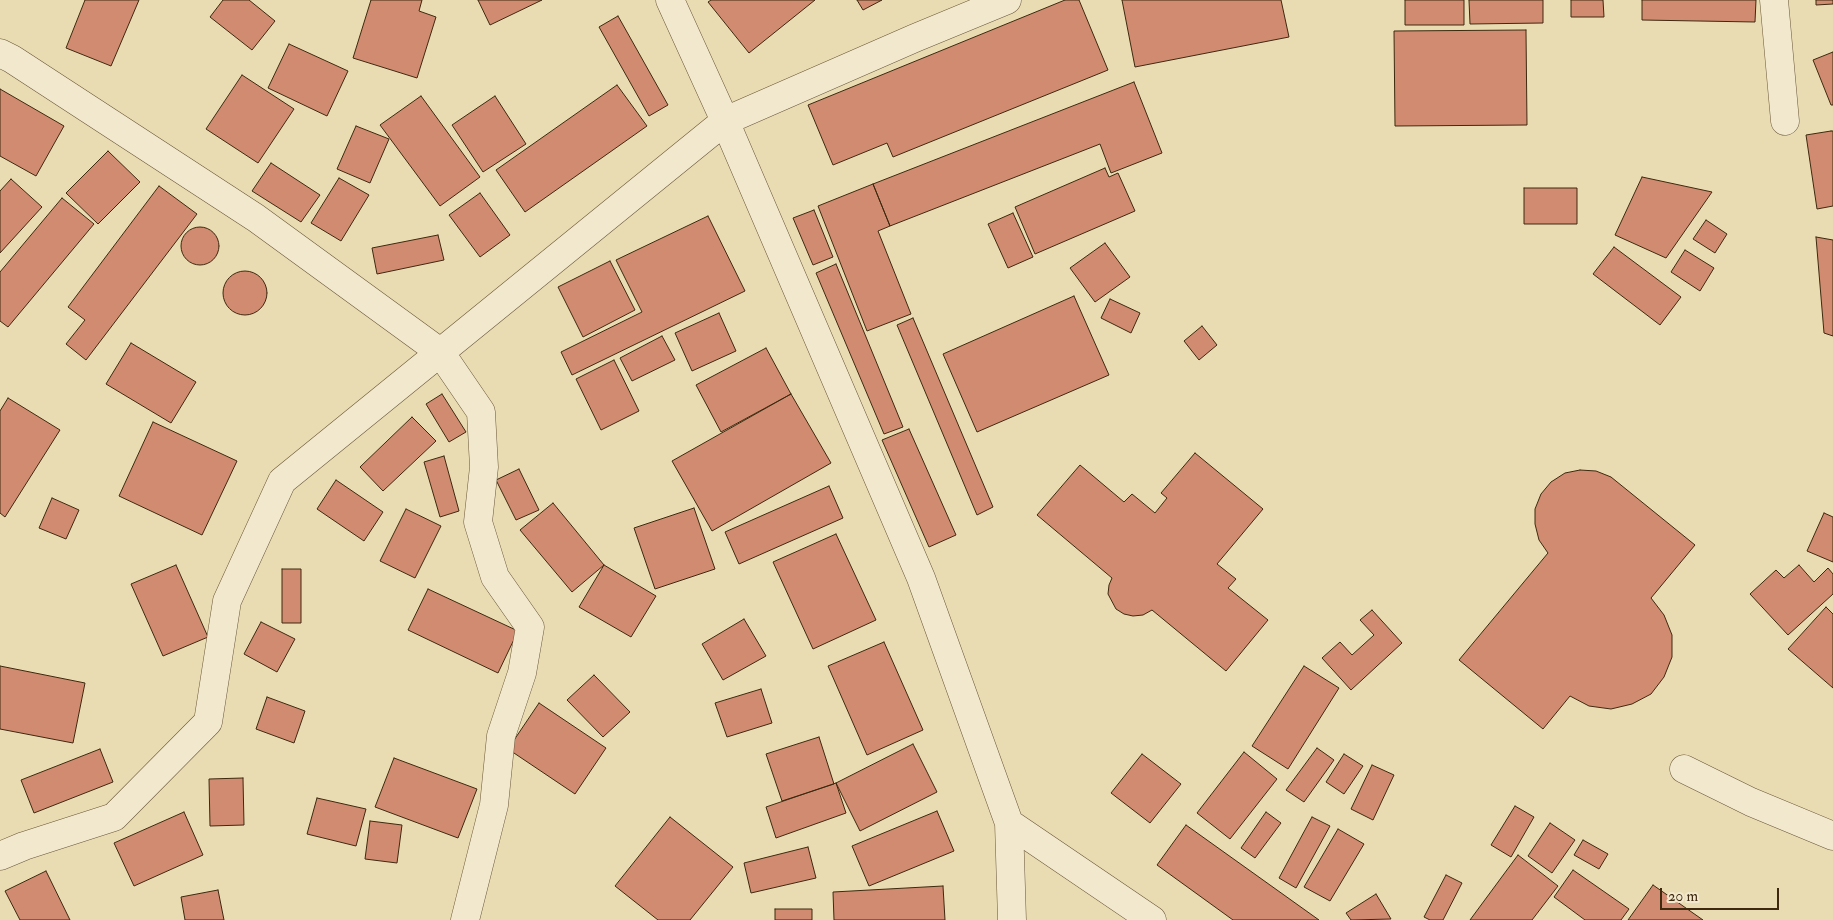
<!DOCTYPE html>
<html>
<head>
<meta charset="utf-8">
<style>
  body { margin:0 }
  #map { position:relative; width:1833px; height:920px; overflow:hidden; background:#eadcb2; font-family:"IM FELL Double Pica",serif }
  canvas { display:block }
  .scale { position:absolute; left:1660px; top:888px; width:119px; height:22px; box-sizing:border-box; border:2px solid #3e290f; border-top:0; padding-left:6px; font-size:15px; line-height:18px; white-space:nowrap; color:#3e290f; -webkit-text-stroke:4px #f1e8cd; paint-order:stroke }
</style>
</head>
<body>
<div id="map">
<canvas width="1833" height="920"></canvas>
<div class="scale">20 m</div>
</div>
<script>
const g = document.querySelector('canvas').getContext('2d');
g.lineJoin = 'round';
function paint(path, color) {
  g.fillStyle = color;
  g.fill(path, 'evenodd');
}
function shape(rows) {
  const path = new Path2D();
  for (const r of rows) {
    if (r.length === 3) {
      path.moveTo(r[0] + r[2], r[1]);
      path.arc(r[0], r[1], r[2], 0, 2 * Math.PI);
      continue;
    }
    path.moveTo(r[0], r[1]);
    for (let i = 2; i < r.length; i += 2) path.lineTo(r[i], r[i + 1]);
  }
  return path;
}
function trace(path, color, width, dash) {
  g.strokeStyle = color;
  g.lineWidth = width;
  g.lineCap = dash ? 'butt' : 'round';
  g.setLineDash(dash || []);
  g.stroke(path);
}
const building = shape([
  [85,0,139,0,111,66,66,48,85,0],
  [223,0,249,0,275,21,252,50,210,17,223,0],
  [371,0,422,0,419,11,436,17,417,78,353,58,371,0],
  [478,0,542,0,490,25,478,0],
  [711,0,815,0,749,53,708,2,711,0],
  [857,0,882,0,863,10,857,0],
  [1065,0,1079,0,1108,70,893,157,887,143,833,165,808,105,1065,0],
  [1122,0,1281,0,1289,37,1135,67,1122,0],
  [1405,0,1464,0,1464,25,1405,25,1405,0],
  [1469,0,1543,0,1543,23,1470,24,1469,0],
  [1571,0,1603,0,1604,17,1571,17,1571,0],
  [1642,0,1756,0,1755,22,1642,20,1642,0],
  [1816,0,1833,0,1833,4,1816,5,1816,0],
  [618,16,668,105,649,116,599,27,618,16],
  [1526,30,1527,125,1395,126,1394,31,1526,30],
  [289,44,348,71,327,116,268,88,289,44],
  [1833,52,1833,105,1831,105,1813,60,1833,52],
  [242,75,294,109,258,163,206,129,242,75],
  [1134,82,1162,153,1111,173,1100,144,890,226,873,184,1134,82],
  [617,85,647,126,525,212,496,170,617,85],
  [0,89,64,126,36,176,0,156,0,89],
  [421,96,480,177,440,206,380,125,421,96],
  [495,96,526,144,483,172,452,125,495,96],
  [356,126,389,139,370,183,337,169,356,126],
  [1831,131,1833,131,1833,206,1817,209,1806,135,1831,131],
  [108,151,140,182,98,224,66,193,108,151],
  [271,163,320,195,301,222,252,191,271,163],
  [1105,168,1109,177,1118,173,1135,211,1035,254,1015,207,1105,168],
  [1642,177,1712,192,1666,258,1615,235,1642,177],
  [339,178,369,195,341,241,311,223,339,178],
  [11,179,42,207,0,253,0,191,11,179],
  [873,184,890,226,878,231,911,314,867,331,818,206,873,184],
  [159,186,197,214,86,360,66,344,85,320,68,307,159,186],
  [1524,188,1577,188,1577,224,1524,224,1524,188],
  [480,193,510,235,480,257,449,215,480,193],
  [62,198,94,224,8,327,0,321,0,272,62,198],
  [814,210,833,257,813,265,793,218,814,210],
  [1013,213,1033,257,1008,268,988,224,1013,213],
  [708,216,745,291,572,375,561,352,642,312,616,260,708,216],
  [1706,220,1727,234,1715,253,1693,239,1706,220],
  [200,246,19],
  [438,235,444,260,377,274,372,248,438,235],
  [1816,237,1833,240,1833,336,1824,333,1816,237],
  [1105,243,1130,277,1095,302,1070,268,1105,243],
  [1614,247,1681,297,1660,325,1593,274,1614,247],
  [1685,250,1714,268,1700,291,1671,272,1685,250],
  [610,261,635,310,583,337,558,287,610,261],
  [836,264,903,427,884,434,816,273,836,264],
  [245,293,22],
  [1074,296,1109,375,977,432,943,354,1074,296],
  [1110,299,1140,313,1131,333,1101,318,1110,299],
  [719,313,736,351,692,371,675,333,719,313],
  [913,318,993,507,977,515,897,325,913,318],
  [1202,326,1217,345,1199,360,1184,341,1202,326],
  [662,336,675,360,632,381,620,358,662,336],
  [131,343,196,382,171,423,106,384,131,343],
  [766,348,791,394,721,432,696,385,766,348],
  [614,360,639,411,601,430,576,379,614,360],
  [442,394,466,432,449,442,426,404,442,394],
  [791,394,831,463,712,531,672,461,791,394],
  [8,398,60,430,5,517,0,513,0,411,8,398],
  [412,417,436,441,383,491,360,467,412,417],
  [153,422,237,461,202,535,119,496,153,422],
  [909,429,956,535,929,547,882,440,909,429],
  [1195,453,1263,509,1217,564,1236,579,1228,588,1268,620,1226,671,1152,610,1143,615,1133,616,1124,614,1116,609,1108,594,1109,585,1112,578,1037,515,1080,465,1124,502,1132,494,1155,513,1167,498,1161,493,1195,453],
  [444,456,459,511,440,517,424,462,444,456],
  [519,469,539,510,516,520,496,480,519,469],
  [1580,470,1596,471,1611,477,1695,545,1651,598,1664,615,1672,635,1672,657,1664,677,1651,694,1632,704,1611,709,1589,706,1570,696,1543,729,1459,660,1548,553,1539,540,1535,524,1535,509,1541,494,1551,482,1565,473,1580,470],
  [336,480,383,512,364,541,317,509,336,480],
  [829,486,843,518,739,564,725,532,829,486],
  [52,498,79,510,66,539,39,528,52,498],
  [553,503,604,565,572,592,520,530,553,503],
  [694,508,715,569,655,589,634,528,694,508],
  [406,509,441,526,415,578,380,561,406,509],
  [1824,513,1833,517,1833,562,1807,551,1824,513],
  [836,534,876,620,813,649,773,562,836,534],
  [176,565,208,637,163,656,131,584,176,565],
  [604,565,656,596,631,637,579,607,604,565],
  [1799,565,1814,582,1828,568,1833,574,1833,594,1788,635,1750,594,1776,570,1784,578,1799,565],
  [282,569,301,569,301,623,282,623,282,569],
  [428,589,518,631,498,673,408,630,428,589],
  [1826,607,1833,614,1833,688,1788,649,1826,607],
  [1372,610,1402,643,1351,690,1322,658,1340,642,1352,655,1374,635,1360,620,1372,610],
  [744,619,766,656,723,680,702,644,744,619],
  [261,622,295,639,277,672,244,654,261,622],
  [884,642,923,730,867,755,828,666,884,642],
  [0,666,85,683,73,743,0,729,0,666],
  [1304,666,1339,688,1288,769,1252,746,1304,666],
  [594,675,630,712,603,737,567,700,594,675],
  [761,689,772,723,727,737,715,703,761,689],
  [267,697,305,711,294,743,256,729,267,697],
  [539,703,606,748,575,794,508,749,539,703],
  [819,737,834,784,782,801,766,754,819,737],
  [913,744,937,792,860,831,836,783,913,744],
  [1317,748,1334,760,1304,802,1286,790,1317,748],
  [100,749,113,782,34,813,21,780,100,749],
  [1244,752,1277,779,1230,839,1197,813,1244,752],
  [1142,754,1181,784,1150,823,1111,793,1142,754],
  [1344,754,1363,766,1344,794,1326,782,1344,754],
  [394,758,477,789,458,838,375,807,394,758],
  [1372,765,1394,775,1373,820,1351,809,1372,765],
  [243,778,244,825,210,826,209,779,243,778],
  [836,783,846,813,776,838,766,807,836,783],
  [317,798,366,809,356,846,307,834,317,798],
  [1515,806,1534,817,1511,857,1491,845,1515,806],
  [937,811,954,851,869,886,852,846,937,811],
  [184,812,203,855,134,886,114,843,184,812],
  [1266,812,1281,823,1255,858,1241,848,1266,812],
  [670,817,733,867,690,920,658,920,615,886,670,817],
  [1312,817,1330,826,1296,888,1279,878,1312,817],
  [370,821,402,825,397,863,365,859,370,821],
  [1550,823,1575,840,1552,873,1528,856,1550,823],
  [1186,825,1319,920,1233,920,1157,865,1186,825],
  [1338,829,1364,844,1330,901,1304,887,1338,829],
  [1583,840,1608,854,1599,869,1574,855,1583,840],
  [808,847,816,878,751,893,744,863,808,847],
  [1518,855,1558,886,1532,920,1470,920,1518,855],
  [1573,870,1629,909,1621,920,1585,920,1554,897,1573,870],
  [46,871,70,920,20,920,5,891,46,871],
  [1446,875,1462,883,1443,920,1430,920,1424,917,1446,875],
  [1653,885,1703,920,1628,920,1653,885],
  [943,886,945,920,834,920,833,892,943,886],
  [218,890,224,920,185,920,181,897,218,890],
  [1376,894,1391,919,1351,920,1346,913,1376,894],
  [775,909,812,909,812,920,775,920,775,909]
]);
paint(building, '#d08b71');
trace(building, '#3e290f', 1);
const minor = shape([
  [670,0,725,121,921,578,1009,823,1012,920],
  [1774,0,1785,121],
  [0,53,12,59,256,218,440,352,481,412,484,467,478,522,495,577,530,627,522,673,501,736,494,805,465,920],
  [1684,769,1751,802,1833,836],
  [1009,823,1152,920],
  [0,856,24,846,114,817,208,722,227,601,282,481,725,121,915,38,1007,0]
]);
trace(minor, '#695638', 29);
trace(minor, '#f1e8cd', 28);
</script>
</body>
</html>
